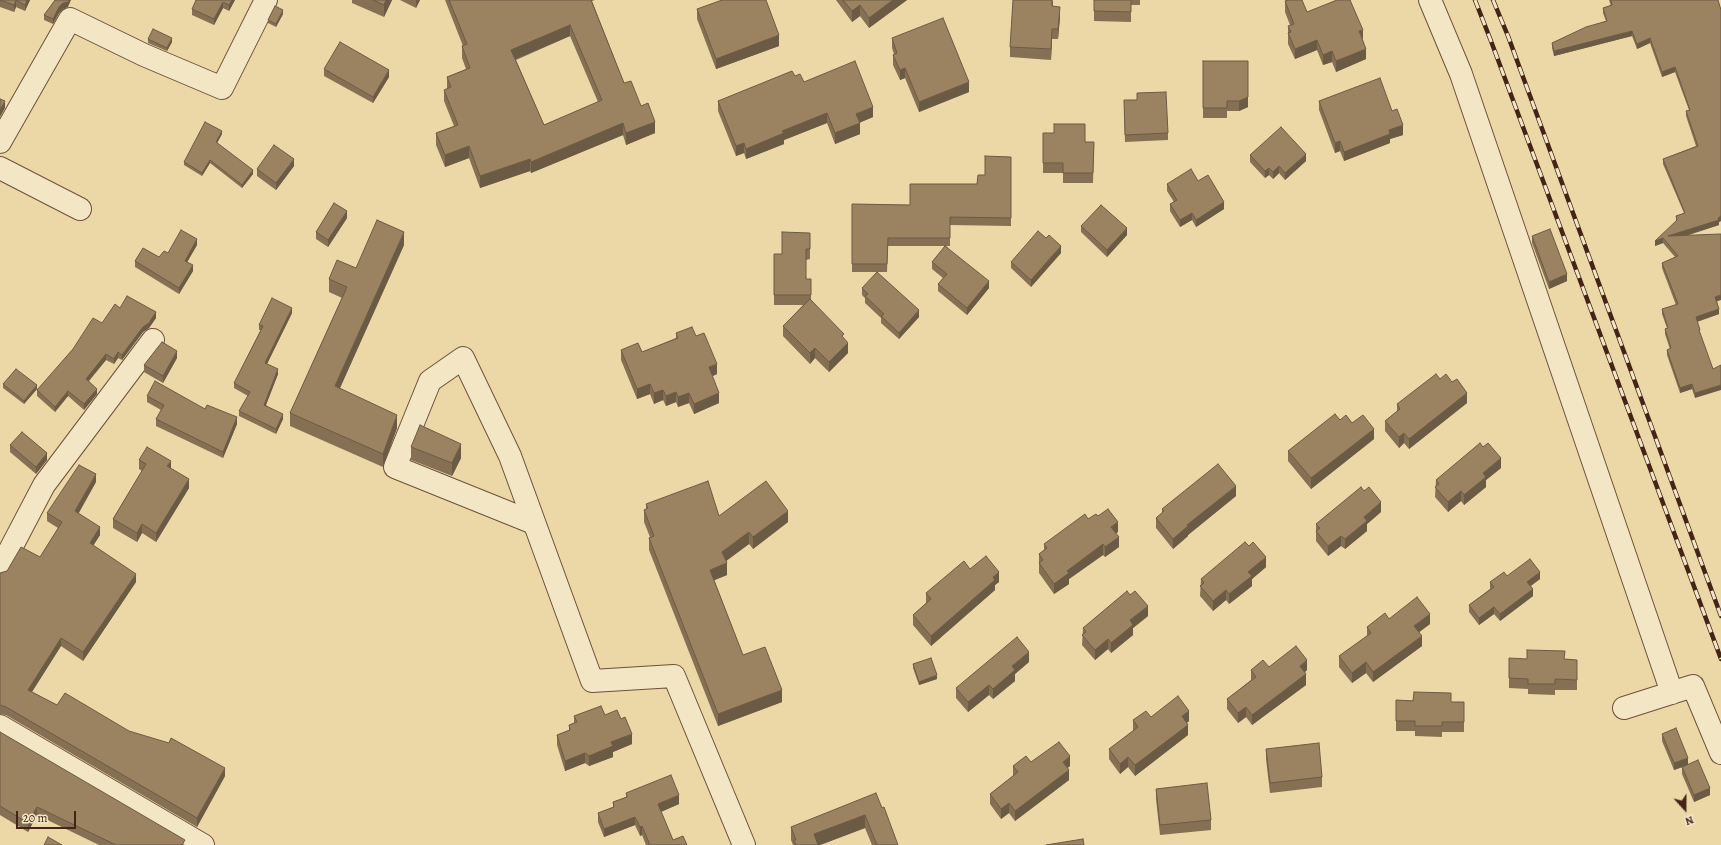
<!DOCTYPE html>
<html>
<head>
<meta charset="utf-8">
<style>
  body { margin:0 }
  #map { position:relative; width:1721px; height:845px; overflow:hidden; background:#ebd8a6; font-family:Alegreya,serif }
  canvas { display:block }
  .north { position:absolute; left:1665px; top:789px; width:40px; height:40px; -webkit-text-stroke:3px #f2e6c5; paint-order:stroke; rotate:159deg; font-size:11px; font-weight:700; line-height:16px; text-align:center; color:#452417 }
  .north::after { content:''; display:block; margin:auto; width:14px; height:18px; background:#452417; clip-path:polygon(50% 0,100% 100%,50% 72%,0 100%) }
  .scale { position:absolute; left:16px; top:811px; width:60px; height:18px; box-sizing:border-box; border:2px solid #452417; border-top:0; padding-left:5px; font-size:12px; line-height:14px; white-space:nowrap; color:#452417; -webkit-text-stroke:3px #f2e6c5; paint-order:stroke }
</style>
</head>
<body>
<div id="map">
<canvas width="1721" height="845"></canvas>
<div class="north">N</div>
<div class="scale">20 m</div>
</div>
<script>
const g = document.querySelector('canvas').getContext('2d');
g.lineJoin = 'round';
function shape(rows) {
  const path = new Path2D();
  for (const r of rows) {
    path.moveTo(r[0], r[1]);
    for (let i = 2; i < r.length; i += 2) path.lineTo(r[i], r[i + 1]);
  }
  return path;
}
function trace(path, color, width, dash) {
  g.strokeStyle = color;
  g.lineWidth = width;
  g.lineCap = dash ? 'butt' : 'round';
  g.setLineDash(dash || []);
  g.stroke(path);
}
function paint(path, color) {
  g.fillStyle = color;
  g.fill(path, 'evenodd');
}
const street = shape([
  [1430,0,1461,74,1672,693],
  [0,142,70,19,144,55,222,88,266,0],
  [0,168,80,209],
  [534,523,395,467,430,381,463,358,510,456,592,681,674,676,744,845],
  [0,569,44,485,153,340],
  [1624,708,1693,686,1721,753],
  [0,726,203,845]
]);
trace(street, '#6e513b', 24);
trace(street, '#f2e6c5', 22);
const rail = shape([
  [1475,0,1491,41,1721,659],
  [1493,0,1508,36,1721,616]
]);
trace(rail, '#452417', 4.5);
trace(rail, '#f2e6c5', 3, [9]);
paint(shape([
  [0,0,30,0,25,11,16,7,14,12,0,7],
  [235,0,229,11,223,8,214,25,192,15,192,9],
  [352,0,392,0,384,17,352,3],
  [400,0,420,0,416,8],
  [445,0,595,0,592,1,624,83,641,106,655,133,626,145,623,135,531,173,530,171,480,188,469,158,445,167,436,145,436,133,454,126,444,101,444,90,447,89,447,77,466,69,462,58,462,46,463,46],
  [570,36,598,102,544,125,516,60],
  [836,0,907,0,869,28,860,16,852,22],
  [1053,0,1053,6,1060,17,1058,39,1052,39,1051,60,1010,57,1010,47],
  [1094,0,1140,0,1140,5,1131,5,1131,22,1094,21],
  [1609,0,1718,0,1721,10,1721,221,1719,222,1719,225,1686,236,1717,301,1719,314,1697,322,1695,398,1692,389,1680,393,1667,355,1667,350,1670,349,1665,334,1665,329,1667,328,1662,314,1662,309,1676,305,1662,268,1662,263,1675,257,1663,243,1655,246,1676,221,1676,216,1684,213,1663,164,1663,159,1696,146,1686,116,1686,111,1689,110,1675,72,1662,77,1650,43,1637,49,1632,36,1554,56,1552,48,1552,43,1606,21,1603,13,1603,8,1611,6],
  [1285,1,1363,40,1366,59,1336,72,1332,62,1323,65,1317,50,1295,59,1288,44,1288,26,1290,25,1285,12],
  [68,7,63,9,59,13,53,24,44,20,44,15],
  [697,9,779,46,716,69,697,19],
  [283,14,276,27,268,23,268,20],
  [892,38,969,92,919,112,905,78,900,80,893,65,893,55,894,54,892,48],
  [148,39,172,42,167,51,148,43],
  [1203,61,1248,107,1239,111,1227,111,1227,118,1203,118],
  [324,69,389,77,373,103,324,76],
  [795,76,804,82,873,117,859,123,860,134,835,144,827,123,784,140,784,144,746,159,744,153,736,156,718,111,718,101],
  [1124,100,1137,100,1168,133,1168,140,1125,142],
  [1319,101,1392,111,1403,135,1390,139,1390,143,1344,161,1340,151,1335,153,1319,110],
  [1043,133,1085,142,1094,142,1093,183,1063,183,1063,173,1043,173],
  [222,134,217,143,253,174,242,188,210,163,202,176,184,165,184,162],
  [1250,155,1306,161,1285,180,1279,173,1273,179,1269,175,1265,178,1250,162],
  [1011,157,1011,226,950,225,950,246,946,246,989,288,967,315,938,291,938,284,943,278,932,269,932,262,945,246,888,246,887,272,852,272,852,204,910,205,977,184,985,175],
  [294,166,276,190,257,176,257,169],
  [1198,181,1224,209,1196,227,1192,220,1180,227,1170,211,1170,204,1174,202,1167,191,1167,184],
  [347,218,328,247,316,239,316,232],
  [1081,226,1127,235,1107,257,1081,232],
  [810,233,810,259,806,260,806,279,811,279,811,300,844,339,848,353,829,372,815,358,810,364,783,336,783,326,803,305,774,305,774,254,782,254],
  [1532,236,1567,281,1549,289,1532,243],
  [197,245,187,262,193,271,179,294,135,267,135,261,159,257,168,253],
  [404,245,340,388,397,428,383,467,290,426,290,413,342,298,329,292,329,279,356,268],
  [1061,253,1031,287,1011,268,1011,262],
  [862,288,919,317,899,339,881,323,881,318,865,303,865,298,862,295],
  [120,308,156,318,149,328,143,332,122,360,118,358,114,364,106,360,89,381,97,394,84,410,68,396,55,412,37,396,37,390,102,323],
  [292,313,267,364,278,374,266,405,283,419,276,434,239,416,239,411,248,396,234,388,234,383,261,330,259,330,259,325],
  [676,333,696,336,717,374,712,376,719,403,694,414,689,403,678,407,676,402,666,406,663,400,654,404,650,394,637,399,621,360,621,350,642,352,676,338],
  [177,358,163,383,144,372,144,365],
  [1440,379,1467,403,1409,449,1404,443,1399,448,1385,431,1385,421,1397,411,1397,404],
  [3,384,37,389,24,404,3,388],
  [147,396,237,424,223,458,156,426,156,419,161,410,147,402],
  [1340,420,1374,439,1311,489,1288,461,1288,451],
  [10,445,47,460,36,474,10,452],
  [411,447,461,458,452,476,411,460],
  [139,460,171,468,189,488,156,542,142,533,137,542,113,528,113,519,142,471,139,469],
  [1501,468,1486,480,1486,487,1464,505,1461,501,1448,512,1435,497,1436,480],
  [96,482,78,513,100,535,93,545,136,582,83,661,61,646,32,692,57,705,129,731,225,776,197,827,6,715,0,714,0,573,7,571,40,557,58,528,47,521,47,513],
  [1236,496,1188,535,1188,536,1173,549,1156,528,1156,518,1162,513,1162,509],
  [646,504,719,516,788,522,753,549,749,544,726,561,727,575,714,580,743,655,782,702,718,726,649,550,649,538,650,537,644,522,644,510,646,509],
  [1381,512,1367,524,1367,531,1345,549,1341,546,1328,556,1316,541,1316,524],
  [1098,516,1118,532,1116,533,1119,547,1105,557,1103,555,1069,579,1069,584,1054,594,1039,573,1039,554,1044,550,1044,544,1088,519],
  [1249,546,1266,567,1252,579,1252,586,1229,604,1226,600,1213,611,1200,596,1201,579],
  [970,569,999,582,995,585,995,590,931,646,913,625,913,615,926,603,926,593],
  [1507,576,1540,579,1531,586,1533,596,1500,621,1494,614,1479,625,1469,612,1469,605,1490,589,1490,582],
  [1148,616,1133,628,1133,635,1111,653,1108,649,1095,660,1082,645,1083,628],
  [1389,619,1430,624,1419,632,1422,646,1373,682,1366,673,1352,683,1339,667,1339,656,1367,636,1367,627],
  [1565,659,1577,660,1577,690,1555,690,1555,695,1528,694,1528,689,1509,688,1509,678],
  [1029,662,1015,674,1015,681,993,699,989,695,968,712,956,698,956,688],
  [913,664,937,679,919,685,913,668],
  [1269,667,1307,670,1305,672,1306,685,1252,725,1246,717,1238,723,1227,709,1227,699,1251,680,1251,670],
  [1396,700,1451,702,1464,712,1464,732,1442,732,1442,737,1415,736,1415,731,1396,731],
  [605,715,632,744,613,752,613,757,589,766,585,763,565,771,557,745,557,735,569,730,569,725,574,723,574,716],
  [1151,717,1189,721,1187,723,1188,735,1135,776,1128,767,1120,774,1109,759,1109,749,1133,731,1133,720],
  [0,732,185,845,99,845,37,815,28,832,0,815],
  [1662,734,1688,764,1710,795,1694,802,1682,774,1682,767,1685,766,1674,770,1662,741],
  [1266,749,1322,777,1322,787,1270,793,1266,759],
  [1031,762,1070,766,1067,768,1069,780,1015,821,1009,813,1001,819,990,804,990,794,1013,776,1013,766],
  [1156,789,1211,820,1211,830,1160,835,1156,799],
  [626,793,679,804,661,812,673,840,687,845,646,845,642,835,640,836,635,825,604,837,598,822,598,813,613,807,613,802,626,797],
  [882,808,898,845,872,845,865,828,820,845,793,845,791,840,791,827]
]), '#857053');
paint(shape([
  [16,0,16,7,14,12,14,5],
  [27,0,30,0,25,11,25,5],
  [69,0,71,0,68,7,63,9,59,13,53,24,53,19,59,7,63,3],
  [232,0,235,0,229,11,229,5],
  [386,0,392,0,384,17,384,5],
  [416,0,420,0,416,8],
  [893,0,907,0,869,28,869,18],
  [223,2,223,8,214,25,214,19],
  [860,5,860,16,852,22,852,11],
  [1060,7,1060,17,1058,39,1058,29],
  [283,10,283,14,276,27,276,24],
  [570,25,570,36,511,61,511,50],
  [1052,29,1052,39,1051,60,1051,49],
  [1363,30,1363,40,1359,31],
  [1632,31,1632,36,1554,56,1554,51],
  [779,35,779,46,716,69,716,59],
  [172,38,172,42,167,51,167,48],
  [1650,38,1650,43,1637,49,1637,44],
  [1317,40,1317,50,1295,59,1295,49],
  [1366,49,1366,59,1336,72,1336,61],
  [1332,51,1332,62,1323,65,1323,55],
  [1675,67,1675,72,1662,77,1662,72],
  [905,68,905,78,900,80,900,70],
  [389,70,389,77,373,103,373,97],
  [969,82,969,92,919,112,919,102],
  [1248,97,1248,107,1239,111,1239,101],
  [5,101,5,108,0,117,0,110],
  [873,107,873,117,856,124,856,114],
  [827,113,827,123,784,140,784,144,746,159,746,149,782,131],
  [655,122,655,133,626,145,626,133],
  [623,123,623,135,531,173,531,162],
  [860,123,860,134,835,144,835,133],
  [1403,125,1403,135,1390,139,1390,143,1344,161,1344,152,1389,130],
  [222,131,222,134,216,145,216,142],
  [1340,141,1340,151,1335,153,1335,143],
  [744,143,744,153,736,156,736,146],
  [469,146,469,158,445,167,445,155],
  [1306,154,1306,161,1285,180,1285,173],
  [294,159,294,166,276,190,276,183],
  [530,159,530,171,480,188,480,176],
  [210,160,210,163,202,176,202,173],
  [1279,166,1279,173,1273,179,1273,172],
  [1269,168,1269,175,1265,178,1265,171],
  [253,170,253,174,242,188,242,185],
  [1224,202,1224,209,1196,227,1196,220],
  [347,211,347,218,328,247,328,240],
  [1192,213,1192,220,1180,227,1180,220],
  [1721,216,1721,221,1719,222,1719,225,1668,241,1668,236],
  [1127,228,1127,235,1107,257,1107,250],
  [404,232,404,245,335,399,335,386],
  [1663,238,1663,243,1655,246,1655,241],
  [197,239,197,245,185,266,185,261],
  [1061,246,1061,253,1031,287,1031,280],
  [193,265,193,271,179,294,179,288],
  [1567,274,1567,281,1549,289,1549,282],
  [989,281,989,288,967,315,967,308],
  [1721,295,1721,300,1715,302,1715,297],
  [292,308,292,313,265,368,265,363],
  [1719,309,1719,314,1696,322,1696,317],
  [919,310,919,317,899,339,899,333],
  [156,312,156,318,149,328,143,332,122,360,122,355,143,327],
  [848,343,848,353,829,372,829,362],
  [815,348,815,358,810,364,810,353],
  [177,351,177,358,163,383,163,376],
  [118,352,118,358,114,364,114,359],
  [106,354,106,360,86,384,86,379],
  [717,364,717,374,709,378,709,367],
  [278,369,278,374,264,410,264,405],
  [650,384,650,394,637,399,637,389],
  [1692,384,1692,389,1680,393,1680,388],
  [37,385,37,389,24,404,24,401],
  [1721,385,1721,390,1695,398,1695,393],
  [97,389,97,394,84,410,84,404],
  [663,390,663,400,654,404,654,393],
  [68,391,68,396,55,412,55,407],
  [676,392,676,402,666,406,666,396],
  [689,393,689,403,678,407,678,397],
  [719,393,719,403,694,414,694,404],
  [1467,393,1467,403,1409,449,1409,439],
  [283,414,283,419,276,434,276,429],
  [397,415,397,428,383,467,383,454],
  [237,417,237,424,223,458,223,452],
  [1374,429,1374,439,1311,489,1311,478],
  [1404,433,1404,443,1399,448,1399,437],
  [461,444,461,458,452,476,452,463],
  [47,453,47,460,36,474,36,467],
  [1501,458,1501,468,1486,480,1486,487,1464,505,1464,495,1483,473],
  [171,461,171,470,167,466],
  [96,474,96,482,75,520,75,511],
  [189,479,189,488,156,542,156,533],
  [1236,486,1236,496,1188,535,1188,536,1173,549,1173,539,1187,525],
  [1461,491,1461,501,1448,512,1448,502],
  [1381,502,1381,512,1367,524,1367,531,1345,549,1345,539,1364,517],
  [788,511,788,522,753,549,753,537],
  [1118,522,1118,532,1111,537,1111,527],
  [142,524,142,533,137,542,137,533],
  [100,527,100,535,90,551,90,543],
  [749,532,749,544,722,564,722,552],
  [1341,536,1341,546,1328,556,1328,546],
  [1119,537,1119,547,1105,557,1105,547],
  [1103,544,1103,555,1069,579,1069,584,1054,594,1054,584,1067,571],
  [1266,557,1266,567,1252,579,1252,586,1229,604,1229,594,1248,572],
  [727,563,727,575,710,582,710,570],
  [999,572,999,582,995,585,995,590,931,646,931,636,993,577],
  [1540,572,1540,579,1527,588,1527,582],
  [136,574,136,582,83,661,83,652],
  [1533,589,1533,596,1500,621,1500,614],
  [1226,590,1226,600,1213,611,1213,601],
  [1148,606,1148,616,1133,628,1133,635,1111,653,1111,643,1130,620],
  [1494,607,1494,614,1479,625,1479,618],
  [1430,614,1430,624,1414,636,1414,626],
  [1422,636,1422,646,1373,682,1373,672],
  [61,638,61,646,28,698,28,690],
  [1108,639,1108,649,1095,660,1095,650],
  [1029,652,1029,662,1015,674,1015,681,993,699,993,689,1012,666],
  [1307,660,1307,670,1300,676,1300,666],
  [1366,662,1366,673,1352,683,1352,673],
  [1306,674,1306,685,1252,725,1252,715],
  [937,675,937,679,919,685,919,682],
  [989,685,989,695,968,712,968,702],
  [782,690,782,702,718,726,718,714],
  [1246,707,1246,717,1238,723,1238,713],
  [1189,711,1189,721,1182,726,1182,716],
  [1188,725,1188,735,1135,776,1135,765],
  [632,734,632,744,613,752,613,757,589,766,589,756,611,742],
  [585,753,585,763,565,771,565,761],
  [1070,756,1070,766,1063,772,1063,762],
  [1128,757,1128,767,1120,774,1120,764],
  [1688,758,1688,765,1674,770,1674,763],
  [225,768,225,776,197,827,197,818],
  [1069,770,1069,780,1015,821,1015,811],
  [1710,788,1710,795,1694,802,1694,795],
  [679,795,679,804,658,813,658,804],
  [1009,803,1009,813,1001,819,1001,809],
  [37,807,37,815,28,832,28,823],
  [865,815,865,828,820,845,814,845,814,834],
  [635,817,635,825,604,837,604,829],
  [642,826,642,835,640,836,640,827]
]), '#6c5b44');
const building = shape([
  [0,0,27,0,25,5,16,0,14,5,0,0],
  [55,0,69,0,68,2,63,3,59,7,53,19,44,15,55,0],
  [196,0,232,0,229,5,223,2,214,19,192,9,196,0],
  [373,0,386,0,384,5,373,0],
  [449,0,591,0,624,83,631,81,641,106,648,103,655,122,626,133,623,123,531,162,530,159,480,176,469,146,445,155,436,133,458,125,444,90,451,87,447,77,470,68,462,46,467,44,449,0],
  [570,25,602,100,544,125,511,50,570,25],
  [722,0,766,0,779,35,716,59,697,9,722,0],
  [843,0,893,0,869,18,860,5,852,11,843,0],
  [1013,0,1052,0,1052,6,1060,7,1058,29,1052,29,1051,49,1010,47,1013,0],
  [1094,0,1131,0,1131,12,1094,11,1094,0],
  [1288,0,1302,0,1307,12,1337,0,1350,0,1363,30,1359,31,1366,49,1336,61,1332,51,1323,55,1317,40,1295,49,1288,33,1291,32,1288,26,1294,24,1285,1,1288,0],
  [1611,0,1718,0,1721,10,1721,216,1718,218,1719,220,1668,236,1721,234,1721,295,1715,297,1719,309,1696,317,1700,330,1699,330,1713,369,1721,365,1721,385,1695,393,1692,384,1680,388,1667,350,1671,348,1665,329,1668,328,1662,309,1678,304,1662,263,1678,256,1663,238,1655,241,1677,220,1676,216,1685,213,1663,159,1698,146,1686,111,1690,110,1675,67,1662,72,1650,38,1637,44,1632,31,1554,51,1552,43,1586,27,1607,21,1603,8,1612,5,1611,0],
  [275,6,283,10,276,24,268,20,275,6],
  [943,18,969,82,919,102,905,68,900,70,893,55,897,53,892,38,943,18],
  [153,29,172,38,167,48,148,39,153,29],
  [340,42,389,70,373,97,324,69,340,42],
  [855,61,873,107,856,114,860,123,835,133,827,113,782,131,784,133,746,149,744,143,736,146,718,101,792,71,795,76,800,74,804,82,855,61],
  [1203,61,1248,61,1248,97,1239,101,1227,101,1227,108,1203,108,1203,61],
  [1380,78,1392,111,1397,109,1403,125,1389,130,1390,134,1344,152,1340,141,1335,143,1319,101,1380,78],
  [1166,92,1168,133,1125,135,1124,100,1137,100,1137,93,1166,92],
  [0,99,5,101,0,110,0,99],
  [205,122,222,131,216,142,253,170,242,185,210,160,202,173,184,162,205,122],
  [1054,124,1085,124,1085,142,1094,142,1093,173,1063,173,1063,163,1043,163,1043,133,1054,133,1054,124],
  [1281,127,1306,154,1285,173,1279,166,1273,172,1269,168,1265,171,1250,155,1281,127],
  [274,145,294,159,276,183,257,169,274,145],
  [985,156,1011,157,1011,218,950,217,950,238,888,238,887,264,852,264,852,204,910,205,910,184,977,184,978,175,985,175,985,156],
  [1191,169,1198,181,1208,175,1224,202,1196,220,1192,213,1180,220,1170,204,1177,200,1167,184,1191,169],
  [334,203,347,211,328,240,316,232,334,203],
  [1101,205,1127,228,1107,250,1081,226,1101,205],
  [377,220,404,232,335,386,397,415,383,454,290,413,347,287,329,279,337,260,356,268,377,220],
  [1550,229,1567,274,1549,282,1532,236,1550,229],
  [181,230,197,239,185,261,193,265,179,288,135,261,143,248,159,257,164,251,168,253,181,230],
  [1038,231,1046,238,1049,235,1061,246,1031,280,1011,262,1038,231],
  [782,232,810,233,810,249,806,249,806,279,811,279,811,295,774,295,774,254,782,254,782,232],
  [945,246,989,281,967,308,938,284,947,274,932,262,945,246],
  [877,272,919,310,899,333,881,316,884,314,865,296,868,294,862,288,877,272],
  [127,296,156,312,149,323,143,327,122,355,118,352,114,359,106,354,86,379,97,389,84,404,68,391,55,407,37,390,73,349,93,318,102,323,115,304,120,308,127,296],
  [272,298,292,308,265,363,278,369,264,405,283,414,276,429,239,411,250,392,234,383,263,326,259,325,272,298],
  [810,299,844,334,842,336,848,343,829,362,815,348,810,353,783,326,810,299],
  [692,327,696,336,704,333,717,364,709,367,719,393,694,404,689,393,678,397,676,392,666,396,663,390,654,393,650,384,637,389,621,350,638,343,642,352,678,338,676,333,692,327],
  [162,342,177,351,163,376,144,365,162,342],
  [16,369,37,385,24,401,3,384,16,369],
  [1436,374,1440,379,1446,374,1452,382,1457,379,1467,393,1409,439,1404,433,1399,437,1385,421,1400,409,1397,404,1436,374],
  [155,381,205,409,207,405,237,417,223,452,156,419,164,405,147,396,155,381],
  [1335,414,1340,420,1346,415,1352,423,1363,415,1374,429,1311,478,1288,451,1335,414],
  [420,425,461,444,452,463,411,447,420,425],
  [22,432,47,453,36,467,10,445,22,432],
  [1480,443,1483,447,1488,443,1501,458,1483,473,1486,477,1464,495,1461,491,1448,502,1435,487,1439,484,1436,480,1480,443],
  [147,447,171,461,167,466,189,479,156,533,142,524,137,533,113,519,146,464,139,460,147,447],
  [1218,464,1236,486,1187,525,1188,526,1173,539,1156,518,1164,511,1162,509,1218,464],
  [79,465,96,474,75,511,100,527,90,543,136,574,83,652,61,638,28,690,57,705,65,693,129,731,169,743,171,738,225,768,197,818,6,707,0,705,0,573,7,571,21,547,40,557,62,522,47,513,79,465],
  [708,481,719,516,766,481,788,511,753,537,749,532,722,552,727,563,710,570,743,655,765,647,782,690,718,714,649,538,654,536,644,510,648,508,646,504,708,481],
  [1361,487,1364,491,1369,487,1381,502,1364,517,1367,521,1345,539,1341,536,1328,546,1316,531,1320,528,1316,524,1361,487],
  [1108,509,1118,522,1111,527,1119,537,1105,547,1103,544,1067,571,1069,573,1054,584,1039,563,1043,560,1039,554,1047,548,1044,544,1085,514,1088,519,1096,514,1098,516,1108,509],
  [1245,542,1249,546,1253,542,1266,557,1248,572,1252,576,1229,594,1226,590,1213,601,1200,586,1204,583,1201,579,1245,542],
  [986,556,999,572,993,577,995,580,931,636,913,615,931,599,926,593,964,561,970,569,986,556],
  [1530,559,1540,572,1527,582,1533,589,1500,614,1494,607,1479,618,1469,605,1494,587,1490,582,1504,572,1507,576,1530,559],
  [1127,591,1130,595,1135,591,1148,606,1130,620,1133,625,1111,643,1108,639,1095,650,1082,635,1086,632,1083,628,1127,591],
  [1417,597,1430,614,1414,626,1422,636,1373,672,1366,662,1352,673,1339,656,1371,633,1367,627,1385,613,1389,619,1417,597],
  [1017,637,1029,652,1012,666,1015,670,993,689,989,685,968,702,956,688,1017,637],
  [1296,646,1307,660,1300,666,1306,674,1252,715,1246,707,1238,713,1227,699,1256,677,1251,670,1263,660,1269,667,1296,646],
  [1527,650,1565,651,1564,659,1577,660,1577,680,1555,679,1555,684,1528,684,1528,679,1509,678,1509,658,1527,659,1527,650],
  [931,658,937,675,919,682,913,664,931,658],
  [1414,692,1451,693,1451,702,1464,702,1464,722,1442,722,1442,726,1415,726,1415,721,1396,721,1396,700,1413,701,1414,692],
  [1178,696,1189,711,1182,716,1188,725,1135,765,1128,757,1120,764,1109,749,1138,727,1133,720,1146,711,1151,717,1178,696],
  [601,706,605,715,617,710,621,719,625,717,632,734,611,742,613,746,589,756,585,753,565,761,557,735,570,730,569,725,577,722,574,716,601,706],
  [1676,728,1688,758,1674,763,1662,734,1676,728],
  [0,732,185,840,182,845,116,845,37,807,28,823,0,806,0,732],
  [1059,742,1070,756,1063,762,1069,770,1015,811,1009,803,1001,809,990,794,1018,772,1013,766,1026,756,1031,762,1059,742],
  [1319,743,1322,777,1270,783,1266,749,1319,743],
  [1698,760,1710,788,1694,795,1682,767,1698,760],
  [671,775,679,795,658,804,673,840,683,836,687,845,650,845,642,826,640,827,635,817,604,829,598,813,614,807,613,802,627,797,626,793,671,775],
  [1207,783,1211,820,1160,825,1156,789,1207,783],
  [876,793,882,808,884,807,898,845,877,845,865,815,814,834,818,845,796,845,794,840,796,840,791,827,876,793],
  [48,837,62,845,44,845,48,837],
  [1083,839,1084,845,1046,845,1083,839]
]);
paint(building, '#9b8261');
trace(building, '#6c5b44', 1);
</script>
</body>
</html>
